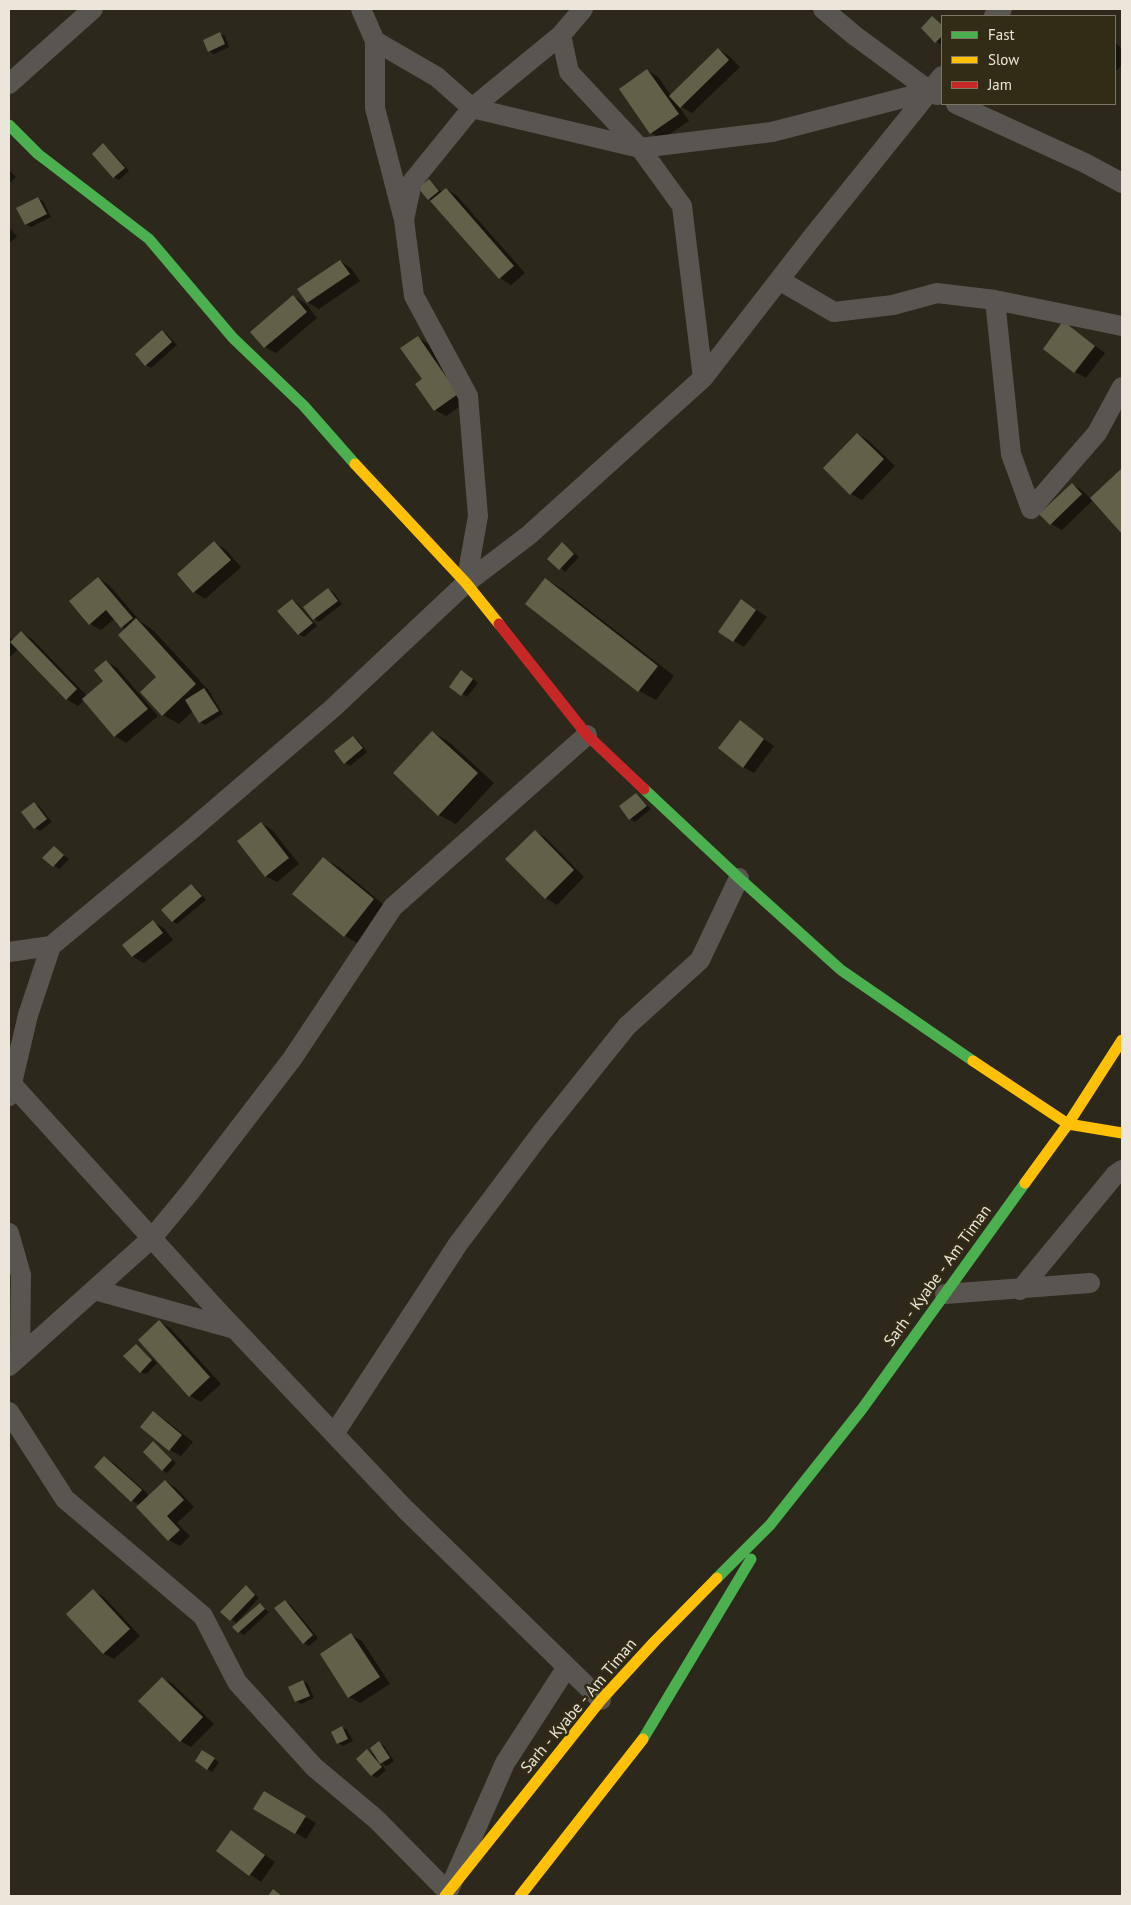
<!DOCTYPE html>
<html>
<head>
<meta charset="utf-8">
<style>
  body { margin:0 }
  #map { position:relative; width:1131px; height:1905px; overflow:hidden; background:#2c281b; font-family:"PT Sans",sans-serif }
  canvas { display:block }
  .frame { position:absolute; inset:0; border:10px solid #ebe6d9; pointer-events:none }
  .legend { position:absolute; left:941px; top:15px; width:175px; height:90px; box-sizing:border-box; background:#322b15; border:1px solid #7c7663; margin:0; padding:6px 9px; list-style:none; font-size:15px; color:#ebe6d9 }
  .legend li { display:flex; align-items:center; gap:10px; height:25px }
  .legend b { width:25px; border:1px solid #7c7663 }
</style>
</head>
<body>
<div id="map">
<canvas width="1131" height="1905"></canvas>
<div class="frame"></div>
<ul class="legend">
<li><b style="height:6px;background:#4caf50"></b>Fast</li>
<li><b style="height:6px;background:#ffc107"></b>Slow</li>
<li><b style="height:6px;background:#c62828"></b>Jam</li>
</ul>
</div>
<script>
const g = document.querySelector('canvas').getContext('2d');
g.lineJoin = 'round';
function paint(path, color) {
  g.fillStyle = color;
  g.fill(path, 'evenodd');
}
function shape(rows) {
  const path = new Path2D();
  for (const r of rows) {
    path.moveTo(r[0], r[1]);
    for (let i = 2; i < r.length; i += 2) path.lineTo(r[i], r[i + 1]);
  }
  return path;
}
function trace(path, color, width, dash) {
  g.strokeStyle = color;
  g.lineWidth = width;
  g.lineCap = dash ? 'butt' : 'round';
  g.setLineDash(dash || []);
  g.stroke(path);
}
function label(font, color, halo, rows, align = 'center') {
  g.font = font + ' "PT Sans",sans-serif';
  g.lineWidth = 5;
  g.setLineDash([]);
  g.textBaseline = 'middle';
  g.strokeStyle = halo;
  g.fillStyle = color;
  for (const [text, x, y, turn = 0] of rows) {
    g.save();
    g.translate(x, y);
    g.rotate((+turn || 0) * Math.PI / 180);
    g.textAlign = isNaN(turn) ? turn : align;
    if (halo) g.strokeText(text, 0, 0);
    g.fillText(text, 0, 0);
    g.restore();
  }
}
paint(shape([
  [933,18,942,25,941,45,922,28],
  [220,34,225,36,229,47,214,54,209,51],
  [1115,42,1122,49,1122,65,1115,72],
  [718,49,729,56,740,67,692,113,678,105,689,121,662,139,651,133,647,70,658,77,671,95],
  [103,145,108,148,129,171,119,180,114,177],
  [9,170,16,177,9,184],
  [429,180,442,192,446,189,457,196,525,273,511,285,500,278,420,188],
  [38,198,43,201,51,217,31,227,26,224],
  [9,227,17,237,9,243],
  [340,261,351,268,360,281,319,309,307,302],
  [294,297,305,303,317,318,276,353,265,347],
  [1064,323,1105,353,1086,378,1075,372],
  [162,331,167,334,177,345,151,368,146,365],
  [418,338,429,344,469,400,446,416,435,410,424,379],
  [858,434,869,441,895,466,862,500,851,494],
  [1122,470,1122,532,1093,500,1062,530,1051,524,1072,484,1083,491,1091,499],
  [214,543,225,549,241,567,205,599,194,592,178,574],
  [562,544,579,557,565,572,549,558],
  [98,578,109,585,141,622,153,630,212,694,211,695,223,714,205,725,200,722,193,711,179,724,163,715,157,677,126,630,114,619,101,630,90,624],
  [545,579,562,589,674,676,656,700,639,691,527,604],
  [328,589,333,592,342,604,319,622,314,619],
  [292,600,297,603,317,626,304,637,298,634],
  [742,600,767,617,744,647,734,641],
  [21,632,32,639,87,696,105,681,106,661,117,668,158,716,126,743,115,736,84,700,78,706,66,699,18,649,9,658,9,636,13,641],
  [467,674,478,683,467,697,451,686],
  [740,722,774,746,754,773,743,767],
  [432,732,449,742,494,783,456,824,439,815],
  [353,737,358,740,367,752,350,766,345,763],
  [636,794,651,809,635,822,630,819],
  [34,804,39,806,52,822,40,831,35,828,23,812],
  [261,823,272,830,299,864,277,882,266,876],
  [535,831,546,838,584,877,557,905,546,898,507,859],
  [54,847,69,859,59,869,44,858],
  [323,858,340,868,390,910,361,945,345,936],
  [191,886,197,889,206,900,177,924,172,921],
  [153,922,164,928,173,940,144,963,133,957,124,945],
  [159,1322,170,1328,221,1384,201,1402,190,1396],
  [136,1345,157,1363,146,1374,141,1372],
  [153,1412,164,1419,193,1442,181,1456,170,1450],
  [154,1443,176,1463,167,1473,162,1470],
  [104,1457,115,1464,150,1496,165,1481,176,1488,194,1507,177,1523,190,1536,180,1546,169,1540,140,1505,132,1501,96,1467],
  [246,1587,259,1598,237,1622,238,1624,260,1605,269,1612,244,1635,239,1632,238,1624,222,1612],
  [93,1591,104,1597,140,1636,114,1659,103,1653],
  [285,1601,290,1604,318,1638,309,1646,304,1643],
  [351,1635,362,1641,390,1684,360,1703,349,1697],
  [162,1678,173,1684,214,1724,191,1747,180,1741],
  [303,1681,308,1684,314,1698,301,1704,296,1701],
  [342,1727,347,1730,353,1741,343,1746,338,1743],
  [379,1743,384,1746,394,1761,386,1766,380,1762,386,1770,377,1778,372,1775,367,1751,377,1756],
  [208,1755,219,1762,212,1772,207,1769],
  [264,1792,316,1823,306,1839,255,1808],
  [232,1831,275,1862,261,1882,217,1851]
]), '#0007');
paint(shape([
  [932,16,942,25,942,36,935,43,921,28],
  [220,32,225,44,208,52,203,40],
  [718,48,729,60,680,108,669,96],
  [647,69,679,114,650,134,619,89],
  [103,143,125,168,113,178,92,154],
  [429,179,439,191,428,200,418,188],
  [446,188,514,266,499,279,430,201],
  [38,197,47,214,25,225,16,208],
  [340,260,350,274,307,303,297,289],
  [293,295,307,312,264,348,250,332],
  [1063,321,1095,346,1074,373,1043,349],
  [162,330,172,342,145,366,135,354],
  [418,336,458,394,434,411,415,384,422,379,400,348],
  [857,433,884,459,850,495,823,468],
  [1122,468,1122,534,1090,498],
  [1072,483,1082,494,1050,525,1039,514],
  [214,541,231,560,193,593,177,574],
  [562,542,574,554,559,570,547,559],
  [98,577,133,618,121,628,106,610,89,625,69,601],
  [545,578,658,666,638,692,525,604],
  [328,588,338,601,313,620,303,607],
  [292,599,313,623,298,635,277,611],
  [741,599,756,610,733,642,718,632],
  [136,618,196,684,162,716,140,692,156,677,118,635],
  [21,631,77,689,66,700,10,642],
  [106,660,148,709,114,737,82,699,103,681,94,670],
  [461,670,473,679,461,696,449,687],
  [204,688,219,711,199,723,185,700],
  [740,720,764,739,743,768,718,748],
  [432,731,478,773,438,816,393,773],
  [353,736,363,748,344,764,334,751],
  [636,793,647,806,629,820,619,806],
  [34,802,47,819,34,829,21,812],
  [261,822,289,858,265,877,237,841],
  [535,830,574,870,545,899,505,859],
  [54,846,64,855,53,867,42,858],
  [323,857,374,899,344,937,292,894],
  [191,884,202,896,172,922,161,910],
  [153,920,163,933,132,957,122,945],
  [159,1320,210,1377,189,1397,138,1340],
  [136,1344,152,1360,140,1373,123,1356],
  [153,1411,182,1435,169,1451,140,1427],
  [153,1441,172,1460,162,1471,143,1452],
  [104,1456,142,1490,131,1502,94,1467],
  [165,1480,184,1500,167,1516,180,1530,168,1541,136,1507],
  [246,1585,255,1595,230,1621,220,1612],
  [93,1589,130,1629,103,1654,66,1614],
  [285,1600,313,1635,303,1644,274,1608],
  [260,1603,265,1609,238,1633,232,1627],
  [351,1633,380,1677,348,1698,320,1654],
  [162,1677,203,1717,180,1742,138,1701],
  [303,1680,310,1696,295,1702,288,1687],
  [342,1726,348,1739,337,1744,331,1732],
  [379,1741,390,1758,380,1764,370,1748],
  [367,1749,382,1767,371,1776,356,1759],
  [202,1750,215,1758,207,1770,195,1761],
  [264,1791,306,1816,295,1834,253,1809],
  [231,1830,265,1855,249,1876,216,1851],
  [273,1889,282,1896,268,1896]
]), '#616049');
trace(shape([
  [361,9,375,41,437,77,472,108,640,148,772,132,930,91],
  [823,9,854,35,930,91,937,95],
  [994,16,1002,9],
  [561,35,569,72,640,148,682,206,703,378],
  [375,41,375,108,403,216],
  [9,84,93,9],
  [956,104,1085,163,1122,183],
  [779,280,834,312,893,305,937,293,995,300,1122,326],
  [995,300,1011,454,1031,509,1097,433,1122,387],
  [466,583,478,516,468,396,414,296,404,220,412,182,472,108,561,35,583,9],
  [9,952,51,946],
  [9,1081,216,1309,405,1509,601,1700],
  [9,1096,28,1015,51,946,191,830,333,708,466,583,529,535,703,378,814,235,942,76],
  [9,1233,21,1275,20,1356],
  [95,1290,235,1329],
  [1020,1290,1115,1175,1122,1170],
  [945,1294,1090,1283],
  [9,1366,152,1238,190,1192,292,1059,393,907,587,735],
  [9,1412,65,1499,203,1616,237,1682,314,1767,376,1819,448,1892,505,1763,567,1667],
  [334,1434,458,1244,542,1132,627,1026,700,960,739,878]
]), '#595651', 20);
trace(shape([
  [9,125,38,154,149,239,233,338,304,406,355,464],
  [644,789,739,878,841,970,973,1061],
  [717,1578,770,1525,862,1409,1025,1183],
  [643,1739,751,1559]
]), '#4caf50', 11);
trace(shape([
  [355,464,466,583,499,624],
  [973,1061,1068,1124,1122,1133],
  [1025,1183,1068,1124,1122,1040],
  [445,1896,601,1700,655,1641,717,1578],
  [520,1896,643,1739]
]), '#ffc107', 11);
trace(shape([
  [499,624,587,735,644,789]
]), '#c62828', 11);
label('16px', '#ebe6d9', '#322b15', [
  ["Sarh - Kyabe - Am Timan",938,1276,-54],
  ["Sarh - Kyabe - Am Timan",579,1706,-50]
]);
</script>
</body>
</html>
